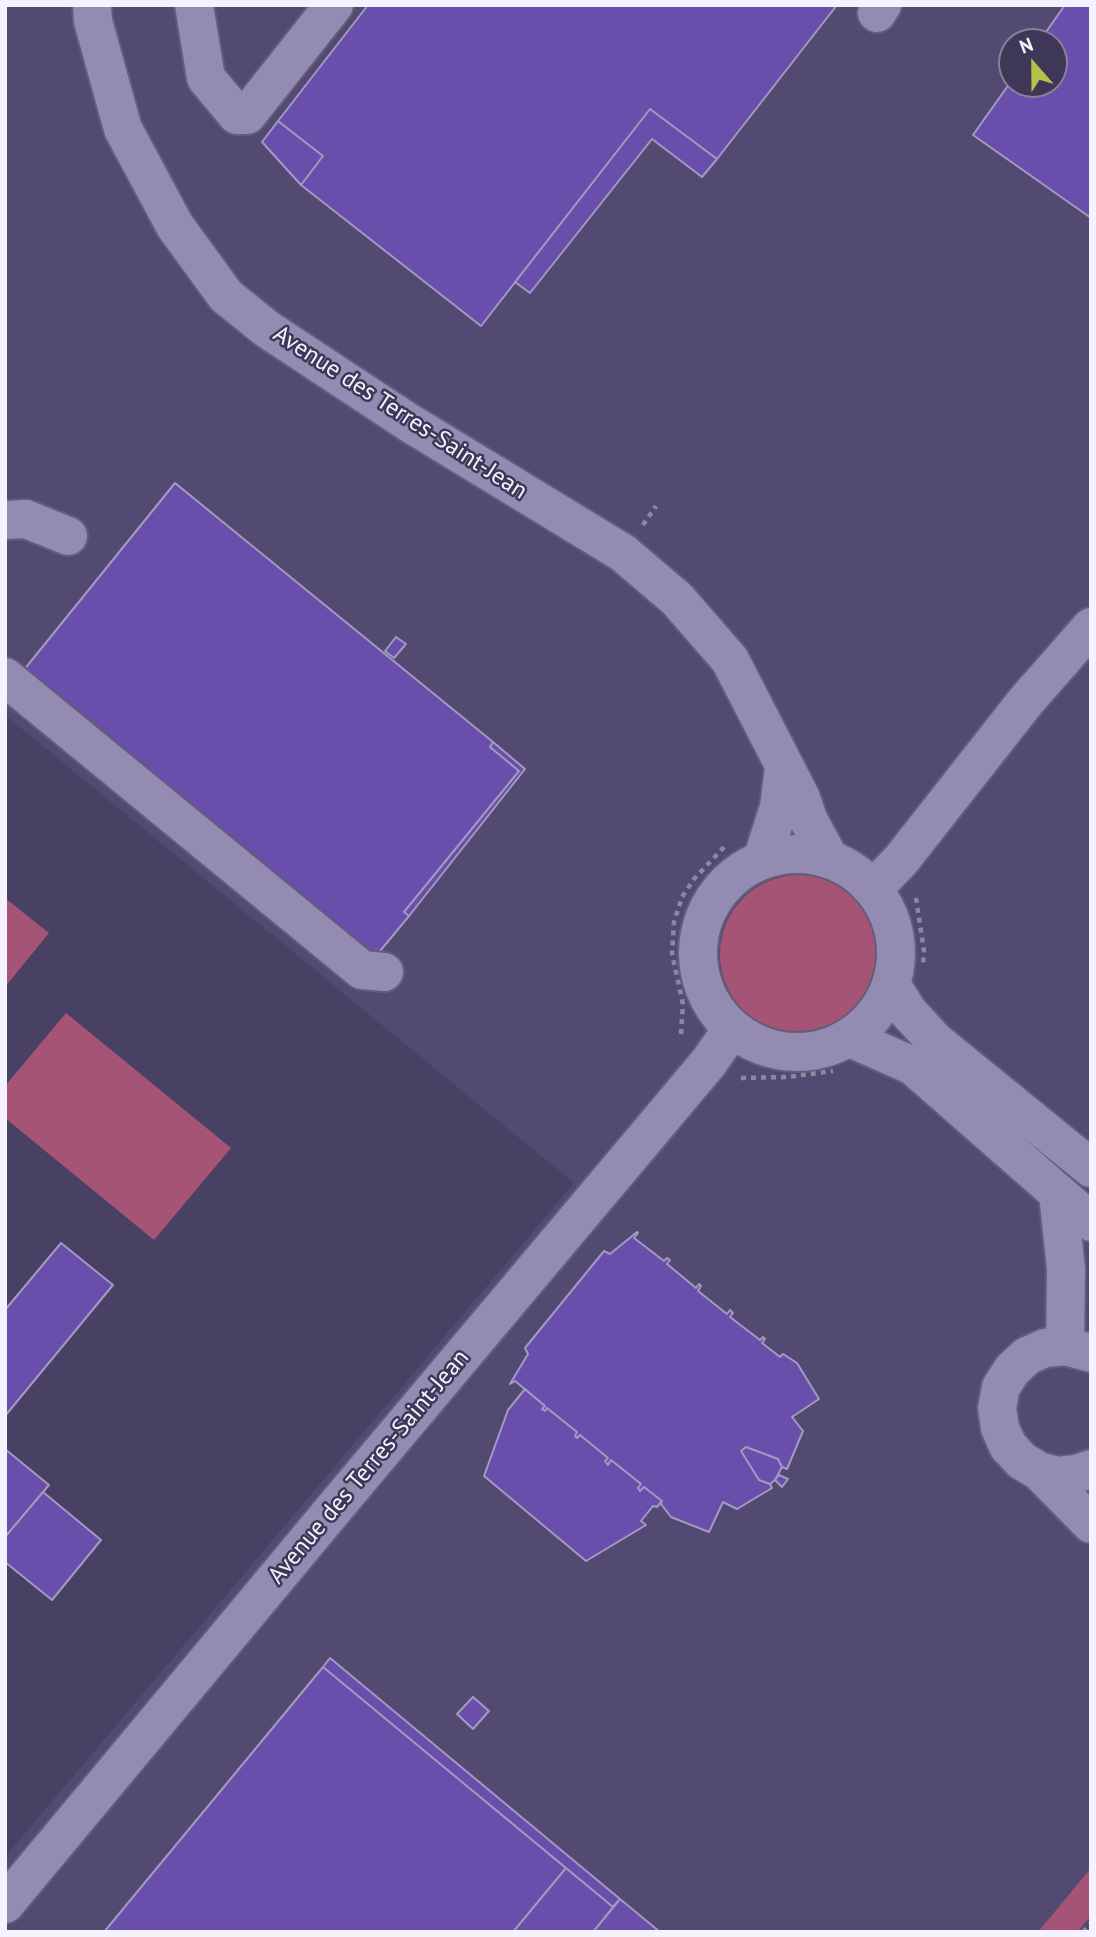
<!DOCTYPE html>
<html>
<head>
<meta charset="utf-8">
<style>
  body { margin:0 }
  #map { position:relative; width:1096px; height:1937px; overflow:hidden; background:#494163; font-family:"PT Sans",sans-serif }
  canvas { display:block }
  .frame { position:absolute; inset:0; border:7px solid #f4f2fe; pointer-events:none }
  .north { position:absolute; left:998px; top:28px; width:70px; height:70px; box-sizing:border-box; background:#3f3758; border:2px solid #87829a; border-radius:50%; rotate:339deg; font-size:19px; font-weight:700; line-height:28px; text-align:center; color:#f4f2fe }
  .north::after { content:''; display:block; margin:auto; width:24px; height:32px; background:#b5c249; clip-path:polygon(50% 0,100% 100%,50% 72%,0 100%) }
</style>
</head>
<body>
<div id="map">
<canvas width="1096" height="1937"></canvas>
<div class="frame"></div>
<div class="north">N</div>
</div>
<script>
const g = document.querySelector('canvas').getContext('2d');
g.lineJoin = 'round';
function paint(path, color) {
  g.fillStyle = color;
  g.fill(path, 'evenodd');
}
function shape(rows) {
  const path = new Path2D();
  for (const r of rows) {
    if (r.length === 3) {
      path.moveTo(r[0] + r[2], r[1]);
      path.arc(r[0], r[1], r[2], 0, 2 * Math.PI);
      continue;
    }
    path.moveTo(r[0], r[1]);
    for (let i = 2; i < r.length; i += 2) path.lineTo(r[i], r[i + 1]);
  }
  return path;
}
function trace(path, color, width, dash) {
  g.strokeStyle = color;
  g.lineWidth = width;
  g.lineCap = dash ? 'butt' : 'round';
  g.setLineDash(dash || []);
  g.stroke(path);
}
function label(font, color, halo, rows, align = 'center') {
  g.font = font + ' "PT Sans",sans-serif';
  g.lineWidth = 5;
  g.setLineDash([]);
  g.textBaseline = 'middle';
  g.strokeStyle = halo;
  g.fillStyle = color;
  for (const [text, x, y, turn = 0] of rows) {
    g.save();
    g.translate(x, y);
    g.rotate((+turn || 0) * Math.PI / 180);
    g.textAlign = isNaN(turn) ? turn : align;
    if (halo) g.strokeText(text, 0, 0);
    g.fillText(text, 0, 0);
    g.restore();
  }
}
paint(shape([
  [5,5,1091,5,1091,1932,5,1932,5,1857,574,1183,5,715],
  [1012,42,1054,42,1054,84,1012,84]
]), '#534a72');
paint(shape([
  [799,954,79],
  [5,898,49,933,5,987],
  [66,1013,231,1148,154,1240,5,1118,5,1086],
  [1091,1868,1091,1916,1077,1932,1038,1932]
]), '#a55476');
const building = shape([
  [368,5,837,5,717,159,650,109,481,326,301,185,323,156,278,121,368,5],
  [1065,5,1091,5,1091,218,973,135,1012,80,1012,84,1054,84,1054,42,1039,42,1065,5],
  [650,109,717,159,702,177,652,139,530,293,515,282,650,109],
  [278,121,323,156,301,185,262,142,278,121],
  [175,483,493,742,490,747,519,771,404,912,409,916,371,962,19,676,175,483],
  [396,637,406,644,394,658,385,651,396,637],
  [493,742,525,769,409,916,404,912,519,771,490,747,493,742],
  [637,1232,638,1233,634,1238,664,1261,667,1258,670,1260,667,1264,696,1288,699,1284,701,1286,698,1291,727,1314,730,1310,733,1313,730,1317,760,1340,763,1337,765,1339,762,1343,780,1357,783,1354,797,1363,819,1399,792,1417,803,1431,787,1469,782,1467,778,1459,746,1447,741,1451,759,1480,770,1484,772,1488,737,1509,723,1502,709,1532,671,1517,661,1504,662,1501,644,1487,640,1491,638,1488,641,1484,611,1460,608,1465,605,1461,608,1458,580,1435,577,1438,575,1436,577,1432,547,1408,545,1411,542,1409,545,1406,515,1381,510,1384,528,1354,525,1348,604,1251,610,1254,637,1232],
  [61,1243,113,1285,5,1416,5,1310,61,1243],
  [525,1389,545,1406,542,1409,545,1411,547,1408,577,1432,575,1436,577,1438,580,1435,608,1458,605,1461,608,1465,611,1460,641,1484,638,1488,640,1491,644,1487,662,1501,657,1507,653,1506,641,1521,646,1525,586,1561,484,1476,508,1410,525,1389],
  [746,1447,778,1459,782,1467,775,1480,770,1484,759,1480,741,1451,746,1447],
  [5,1449,49,1485,5,1537,5,1449],
  [779,1475,788,1479,782,1487,775,1480,779,1475],
  [43,1492,101,1540,52,1600,5,1562,5,1537,43,1492],
  [330,1658,620,1899,613,1907,323,1667,330,1658],
  [323,1667,566,1868,513,1932,104,1932,323,1667],
  [473,1697,489,1711,473,1729,457,1714,473,1697],
  [566,1868,613,1907,593,1932,513,1932,566,1868],
  [620,1899,660,1932,593,1932,620,1899]
]);
paint(building, '#6a4eab');
trace(building, '#a29ac1', 2);
const minor = shape([
  [92,5,93,21,123,129,175,226,226,296,267,329,408,422,623,553,677,599,730,660,801,798,808,819,829,858],
  [194,5,206,78,237,115,247,115,334,5],
  [877,13,882,5],
  [5,520,26,519,68,536],
  [5,677,362,970,384,972],
  [797,953,99],
  [762,860,779,807,784,767],
  [874,888,901,860,1026,701,1091,627],
  [892,986,909,1013,935,1041,1091,1168],
  [850,1038,913,1066,1091,1222],
  [1058,1194,1066,1269,1065,1346],
  [1091,1353,1065,1346,1045,1348,1027,1356,1012,1370,1001,1387,997,1408,1000,1428,1008,1446,1022,1461,1039,1471,1058,1476,1076,1474,1091,1469],
  [1039,1471,1091,1524],
  [5,1904,337,1505,709,1062,732,1029]
]);
trace(minor, '#635d77', 42);
trace(shape([
  [643,525,656,506],
  [916,898,924,951,923,965],
  [681,1034,683,1004,672,954,674,922,682,897,694,879,726,845],
  [741,1078,788,1077,833,1071],
  [1083,1932,1091,1923]
]), '#8d87a1', 4.5, [5, 5]);
trace(minor, '#938bb1', 38);
label('24px', '#f4f2fe', '#3f3758', [
  ["Avenue des Terres-Saint-Jean",400,413,33],
  ["Avenue des Terres-Saint-Jean",369,1467,-50]
]);
</script>
</body>
</html>
